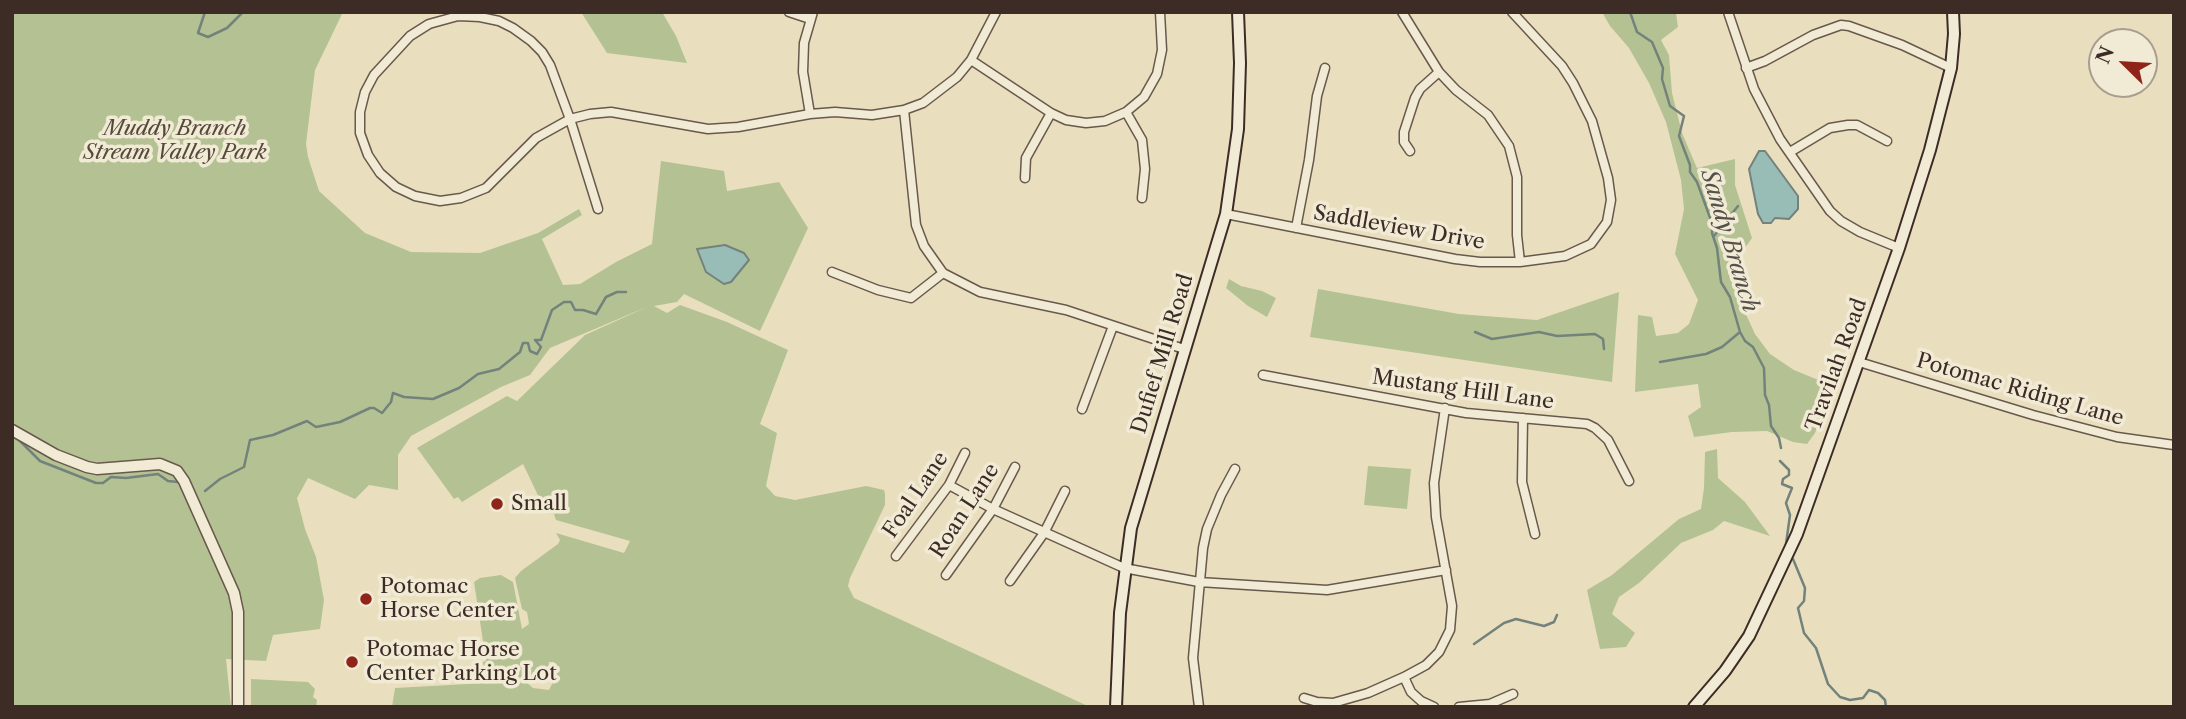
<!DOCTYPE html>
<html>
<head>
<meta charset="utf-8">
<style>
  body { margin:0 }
  #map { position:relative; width:2186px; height:719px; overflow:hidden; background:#e9dfbe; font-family:"Libre Caslon Text",serif }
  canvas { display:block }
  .frame { position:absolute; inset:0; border:14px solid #3d2c26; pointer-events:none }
  .north { position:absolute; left:2088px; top:28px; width:70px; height:70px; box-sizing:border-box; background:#f1ead5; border:2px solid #a99e8f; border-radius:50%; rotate:294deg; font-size:19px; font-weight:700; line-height:28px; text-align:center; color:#3d2c26 }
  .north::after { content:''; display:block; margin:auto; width:24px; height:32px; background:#8f2418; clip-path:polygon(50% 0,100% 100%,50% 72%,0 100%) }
</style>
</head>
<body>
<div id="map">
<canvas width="2186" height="719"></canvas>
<div class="frame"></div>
<div class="north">N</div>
</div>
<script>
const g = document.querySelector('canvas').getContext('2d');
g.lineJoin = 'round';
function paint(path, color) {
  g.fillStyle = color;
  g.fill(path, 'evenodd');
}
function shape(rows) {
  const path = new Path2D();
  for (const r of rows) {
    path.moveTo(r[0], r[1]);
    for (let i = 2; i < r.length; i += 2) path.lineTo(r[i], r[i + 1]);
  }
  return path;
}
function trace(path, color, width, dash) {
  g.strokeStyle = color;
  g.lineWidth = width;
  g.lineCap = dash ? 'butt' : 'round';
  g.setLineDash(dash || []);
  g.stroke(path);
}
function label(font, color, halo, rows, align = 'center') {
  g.font = font + ' "Libre Caslon Text",serif';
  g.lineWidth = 7;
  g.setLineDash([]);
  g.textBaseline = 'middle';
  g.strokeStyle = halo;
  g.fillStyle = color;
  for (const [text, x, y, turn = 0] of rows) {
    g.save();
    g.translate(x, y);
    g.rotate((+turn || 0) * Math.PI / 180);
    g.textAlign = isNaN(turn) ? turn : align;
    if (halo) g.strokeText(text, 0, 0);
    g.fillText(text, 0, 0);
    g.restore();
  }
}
paint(shape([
  [12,12,343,12,315,70,306,144,308,157,319,191,365,233,411,252,480,253,538,233,579,209,582,215,542,239,563,285,580,284,616,262,652,244,661,161,724,171,727,191,779,182,808,228,760,331,684,294,677,302,654,306,667,313,680,305,727,322,788,350,760,424,777,433,766,486,775,496,795,500,866,486,884,490,885,494,885,505,850,578,848,586,854,598,1090,707,392,707,395,688,486,683,483,662,486,661,474,582,480,578,501,575,513,582,522,629,529,624,527,612,522,609,515,578,521,571,558,544,560,540,556,533,624,553,630,541,556,520,554,514,546,512,523,464,462,502,458,497,454,499,417,448,507,396,517,401,585,335,649,306,550,348,530,375,501,387,411,436,398,455,398,490,369,485,355,499,308,478,297,498,305,529,316,557,324,600,320,629,273,635,266,661,226,659,231,707,12,707],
  [549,662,554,662,553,682,549,690,533,688,525,681,546,681],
  [581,12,662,12,676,36,687,63,607,53],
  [1602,12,1653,12,1654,14,1676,13,1678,27,1661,40,1669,55,1672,93,1682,133,1697,168,1735,159,1735,185,1752,238,1734,264,1744,310,1755,334,1770,354,1794,370,1833,386,1815,433,1807,444,1793,442,1767,431,1732,432,1694,437,1688,416,1701,407,1698,384,1635,392,1638,315,1652,317,1656,336,1678,333,1689,324,1698,300,1675,254,1684,209,1681,180,1666,122,1649,83,1629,48,1610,26],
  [1229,279,1241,286,1262,291,1276,298,1267,317,1248,306,1226,288],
  [1318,289,1459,314,1537,320,1619,292,1612,382,1310,337],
  [1717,449,1718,478,1745,502,1770,536,1724,521,1713,530,1681,543,1639,583,1619,597,1612,614,1635,633,1626,647,1600,649,1587,590,1612,575,1679,519,1701,509,1704,488,1705,452],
  [1368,466,1411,469,1407,509,1364,505],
  [251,679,308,682,315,689,313,697,317,700,316,707,251,707]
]), '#b4c293');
const water = shape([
  [1759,151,1765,151,1798,196,1798,209,1789,219,1775,218,1771,223,1763,223,1758,214,1749,169,1759,151],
  [725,245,744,253,749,260,731,282,724,284,706,272,697,249,725,245]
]);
paint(water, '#98bcb6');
trace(water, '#74827c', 2);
trace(shape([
  [205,12,198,33,208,37,227,28,243,12],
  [1630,12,1637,32,1652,42,1663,68,1662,79,1670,106,1684,116,1679,136,1690,165,1690,172,1697,182,1712,223,1712,233,1717,248,1721,282,1730,297,1740,332,1745,341,1753,347,1764,368,1765,395,1769,405,1771,426,1779,438,1781,448],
  [1714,236,1738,206],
  [1475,332,1492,339,1539,332,1557,336,1595,334,1603,339,1604,349],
  [1660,362,1706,354,1722,347,1740,332],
  [18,439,40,461,96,483,103,483,111,477,126,478,158,474,168,481,178,482],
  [1780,461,1789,470,1789,475,1783,479,1782,484,1792,488,1786,503,1790,515,1786,544],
  [205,491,220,479,244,467,250,440,273,435,307,421,316,427,340,422,370,408,374,408,382,413,391,402,393,393,404,397,433,399,459,388,478,374,499,369,520,352,523,343,528,343,530,351,537,354,541,347,535,340,541,340,552,310,564,302,571,302,575,310,583,310,596,314,606,297,617,292,626,292],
  [1793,559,1805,588,1804,601,1798,608,1804,633,1816,648,1828,684,1840,697,1850,700,1863,698,1869,690,1878,693,1885,700,1886,707],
  [1474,644,1504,623,1516,619,1544,626,1554,622,1557,615]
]), '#74827c', 2.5);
const minor = shape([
  [789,12,810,19],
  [1402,12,1439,72,1456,90,1488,115,1509,146,1517,177,1517,235,1520,262],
  [1728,12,1754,89,1780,139,1830,211,1841,221,1860,232,1899,248],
  [458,16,480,17,499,21,513,28,531,41,542,52,550,65,570,119,536,138,486,188,461,198,440,201,415,196,396,187,380,173,368,155,360,133,360,112,365,92,374,75,410,36,429,24,458,16],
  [971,60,1051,113,1066,120,1086,123,1105,121,1126,112,1144,97,1157,74,1162,50,1160,12],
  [1746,68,1765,61,1813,35,1841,25,1849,26,1902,45,1951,68],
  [904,110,916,225,924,246,943,273,980,292,1066,310,1184,349],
  [1126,112,1142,140,1145,169,1142,198],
  [810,114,803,72,804,43,813,12],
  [1410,151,1404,142,1404,132,1415,98,1420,89,1439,72],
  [1790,152,1830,128,1848,125,1857,125,1887,141],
  [1025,178,1026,158,1051,113],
  [598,209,570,119,590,114,611,112,708,129,738,127,810,114,835,112,872,115,904,110,923,103,957,77,971,60,996,12],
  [1226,214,1455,259,1480,262,1520,262,1565,256,1591,244,1607,222,1611,200,1608,178,1592,121,1573,83,1562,66,1512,12],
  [1296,228,1309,160,1317,96,1325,68],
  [832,272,878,290,911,298,943,273],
  [1859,362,2033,415,2117,437,2174,445],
  [1263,375,1466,413,1587,424,1595,428,1608,440,1629,481],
  [1082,409,1113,326],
  [1523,418,1522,482,1535,534],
  [949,485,993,509,1124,568,1199,582,1327,590,1446,570],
  [896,556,949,485,965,453],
  [946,575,993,509,1015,467],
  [1010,581,1044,533,1065,491],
  [1404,677,1411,692,1421,701,1434,707],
  [1304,698,1317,702,1333,703,1368,693,1404,677,1426,665,1439,652,1450,630,1452,606,1436,517,1434,483,1445,408],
  [1199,707,1193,658,1203,548,1207,529,1221,495,1235,469],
  [1459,707,1490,704,1513,694]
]);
const tertiary = shape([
  [12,430,56,455,87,467,97,469,160,464,177,471,184,481,234,593,238,612,238,707]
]);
const secondary = shape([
  [1116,707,1120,613,1131,528,1226,214,1238,129,1240,63,1238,12],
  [1694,707,1725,671,1749,636,1797,534,1899,248,1930,150,1951,68,1954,34,1953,12]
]);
trace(minor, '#68594c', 11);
trace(tertiary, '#68594c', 13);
trace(secondary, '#3d2c26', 14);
trace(minor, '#f1ead5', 8);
trace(tertiary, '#f1ead5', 10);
trace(secondary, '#f1ead5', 10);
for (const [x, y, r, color] of [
  [497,504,7,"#8f2418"],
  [366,599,7,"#8f2418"],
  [352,662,7,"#8f2418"]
]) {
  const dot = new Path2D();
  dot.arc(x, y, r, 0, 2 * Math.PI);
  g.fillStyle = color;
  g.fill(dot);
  trace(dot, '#f1ead5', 2.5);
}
label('italic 21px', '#554a3c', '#f1ead5', [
  ["Muddy Branch",175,129],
  ["Stream Valley Park",175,153]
]);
label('21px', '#3d2c26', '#f1ead5', [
  ["Saddleview Drive",1399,228,10],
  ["Dufief Mill Road",1163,354,-73],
  ["Travilah Road",1837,365,-70],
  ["Mustang Hill Lane",1463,390,8],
  ["Potomac Riding Lane",2020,390,16],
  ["Foal Lane",916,495,-56],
  ["Roan Lane",965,511,-57]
]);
label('21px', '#3d2c26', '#f1ead5', [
  ["Small",511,504],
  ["Potomac",380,587],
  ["Horse Center",380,611],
  ["Potomac Horse",366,650],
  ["Center Parking Lot",366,674]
], 'left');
label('italic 23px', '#54504a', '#f1ead5', [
  ["Sandy Branch",1729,241,73]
]);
</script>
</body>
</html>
